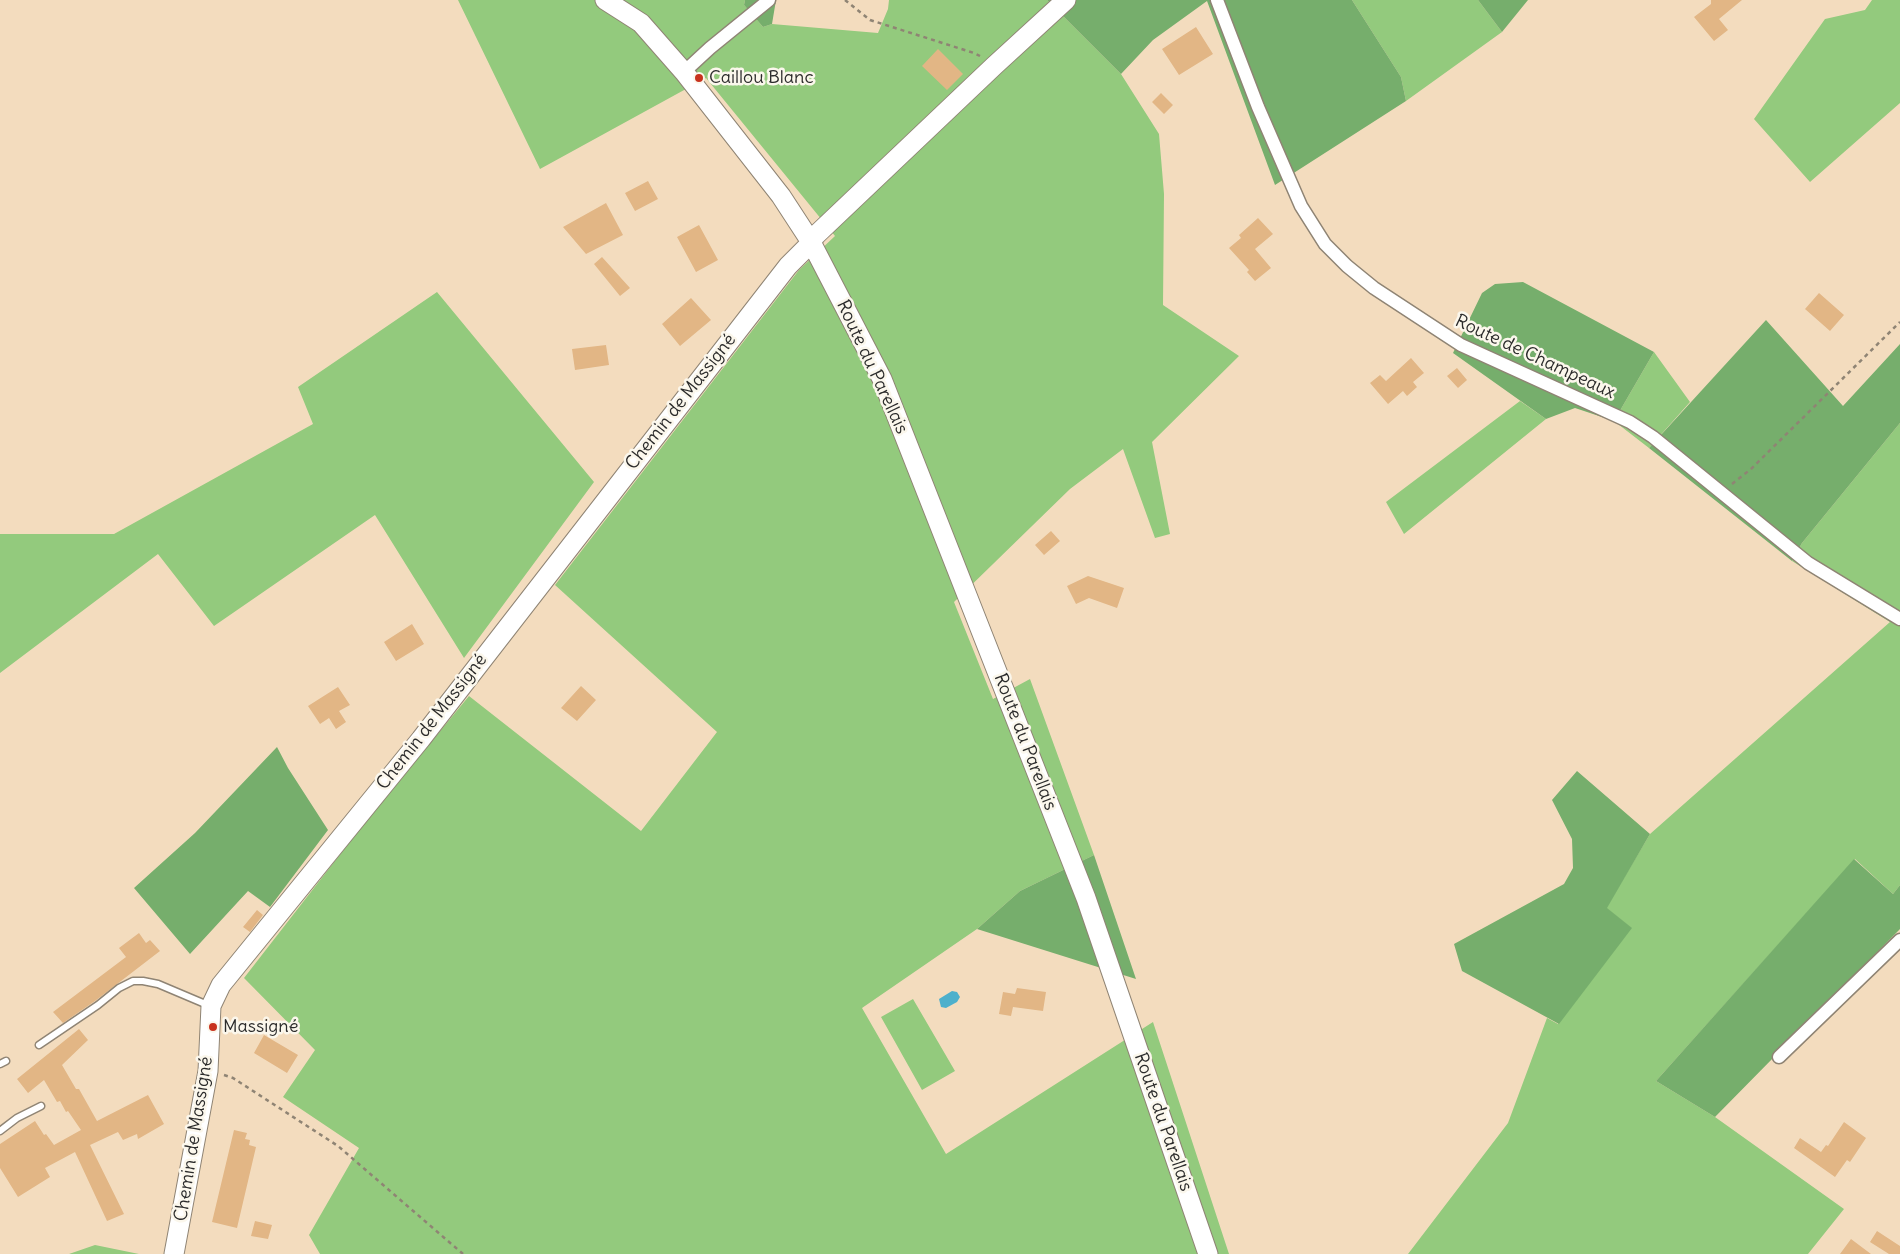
<!DOCTYPE html>
<html>
<head>
<meta charset="utf-8">
<style>
  body { margin:0 }
  canvas { display:block; background:#f3dcbe }
</style>
</head>
<body>
<canvas width="1900" height="1254"></canvas>
<script>
const g = document.querySelector('canvas').getContext('2d');
g.lineJoin = 'round';
function paint(path, color) {
  g.fillStyle = color;
  g.fill(path, 'evenodd');
}
function shape(rows) {
  const path = new Path2D();
  for (const r of rows) {
    path.moveTo(r[0], r[1]);
    for (let i = 2; i < r.length; i += 2) path.lineTo(r[i], r[i + 1]);
  }
  return path;
}
function trace(path, color, width, dash) {
  g.strokeStyle = color;
  g.lineWidth = width;
  g.lineCap = dash ? 'butt' : 'round';
  g.setLineDash(dash || []);
  g.stroke(path);
}
function label(font, color, halo, rows, align = 'center') {
  g.font = font + ' Delius,sans-serif';
  g.lineWidth = 5;
  g.setLineDash([]);
  g.textBaseline = 'middle';
  g.strokeStyle = halo;
  g.fillStyle = color;
  for (const [text, x, y, turn = 0] of rows) {
    g.save();
    g.translate(x, y);
    g.rotate((+turn || 0) * Math.PI / 180);
    g.textAlign = isNaN(turn) ? turn : align;
    if (halo) g.strokeText(text, 0, 0);
    g.fillText(text, 0, 0);
    g.restore();
  }
}
paint(shape([
  [458,0,745,0,744,5,763,27,772,24,878,33,888,9,889,0,1047,0,1121,74,1159,134,1164,194,1163,305,1239,356,1152,442,1170,534,1155,538,1123,449,1070,489,954,602,993,699,1030,679,1094,855,1020,891,977,929,862,1008,946,1154,1153,1022,1229,1254,320,1254,309,1235,359,1148,283,1097,315,1050,244,978,366,821,469,696,641,831,717,732,555,585,799,270,835,236,706,78,540,169],
  [1352,0,1478,0,1502,32,1406,101,1401,77],
  [1872,0,1900,0,1900,103,1810,182,1754,119,1825,19,1865,10],
  [437,292,594,482,464,658,375,515,214,626,158,554,0,673,0,534,114,534,313,424,298,387],
  [1654,352,1690,402,1649,448,1614,421],
  [1520,401,1546,419,1404,534,1386,502],
  [1900,423,1900,885,1893,894,1855,859,1656,1081,1715,1117,1844,1209,1808,1254,1408,1254,1508,1123,1547,1018,1558,1024,1631,928,1606,908,1650,834,1890,622,1792,561,1802,543],
  [913,999,955,1071,922,1090,881,1017],
  [95,1245,139,1254,69,1254]
]), '#93ca7d');
paint(shape([
  [745,0,776,0,772,24,763,27,744,5],
  [1047,0,1352,0,1401,77,1406,101,1275,185,1207,1,1153,40,1121,74],
  [1478,0,1528,0,1502,32],
  [1523,282,1654,352,1614,421,1575,408,1546,419,1453,353,1482,293,1495,284],
  [1766,320,1843,406,1900,344,1900,423,1802,543,1792,561,1649,448],
  [277,747,288,768,328,830,270,907,248,891,190,954,134,888,195,833],
  [1577,771,1650,834,1607,908,1632,928,1559,1024,1462,971,1454,944,1564,884,1573,868,1572,839,1552,800],
  [1094,855,1136,979,977,929,1020,891],
  [1854,859,1893,894,1900,885,1900,929,1715,1117,1656,1081]
]), '#76ae6c');
paint(shape([
  [952,991,957,992,960,997,957,1002,946,1008,941,1007,939,999]
]), '#4db0cc');
paint(shape([
  [1711,0,1742,0,1719,19,1728,30,1714,41,1694,17,1711,4],
  [1196,27,1213,54,1179,75,1162,49],
  [938,49,963,74,947,90,922,66],
  [1161,93,1173,105,1164,114,1152,102],
  [648,181,658,199,635,211,625,193],
  [606,203,623,235,586,254,563,227],
  [1258,218,1273,234,1255,249,1271,268,1255,281,1247,272,1249,270,1229,248,1241,238,1239,235],
  [699,225,718,260,696,272,677,237],
  [602,257,630,288,620,296,594,264],
  [1819,293,1844,315,1830,331,1805,309],
  [691,298,711,320,680,346,662,324],
  [606,345,609,365,575,370,572,349],
  [1411,358,1424,373,1413,382,1417,387,1407,396,1403,391,1388,404,1370,383,1380,375,1386,381],
  [1457,368,1467,380,1458,388,1447,376],
  [1051,531,1060,541,1044,555,1035,545],
  [1088,576,1124,588,1117,608,1089,598,1076,604,1067,586],
  [412,624,424,644,396,661,384,642],
  [581,686,596,700,577,721,561,708],
  [338,687,350,705,339,711,346,722,336,729,329,718,320,724,308,706],
  [257,910,263,915,250,932,243,927],
  [139,933,146,943,150,940,160,951,95,1001,63,1023,53,1012,126,957,119,948],
  [1017,988,1046,992,1043,1011,1013,1007,1011,1016,999,1014,1003,992,1015,994],
  [79,1029,88,1040,62,1065,76,1089,79,1089,97,1121,148,1095,164,1124,138,1139,137,1134,123,1140,118,1132,90,1145,124,1214,107,1221,75,1152,45,1168,50,1177,18,1197,0,1168,0,1144,35,1121,44,1135,46,1134,54,1145,81,1130,68,1111,66,1112,60,1101,57,1102,44,1080,28,1093,17,1079],
  [264,1035,298,1055,287,1073,254,1053],
  [1844,1122,1866,1138,1850,1162,1847,1160,1835,1177,1794,1148,1800,1138,1821,1152,1826,1145,1828,1146],
  [234,1130,247,1133,245,1139,250,1140,249,1145,256,1147,237,1228,212,1222],
  [255,1221,272,1225,268,1239,251,1236],
  [1877,1231,1900,1246,1900,1254,1889,1254,1870,1242],
  [1851,1239,1871,1254,1840,1254]
]), '#e2b685');
const lane = shape([
  [39,1045,98,1005,119,988,133,981,143,981,158,984,210,1006],
  [0,1064,6,1061],
  [0,1131,17,1118,41,1106]
]);
const street = shape([
  [1217,0,1258,107,1301,206,1325,244,1347,266,1374,288,1461,345,1630,422,1653,437,1808,563,1900,619],
  [684,72,710,48,769,0],
  [1779,1057,1900,940]
]);
const secondary = shape([
  [605,0,641,23,684,72,781,196,811,242,882,379,1086,898,1208,1254],
  [174,1254,208,1071,211,1006,221,985,421,739,788,266,806,248,816,235,994,66,1066,0]
]);
trace(lane, '#8f8474', 9);
trace(street, '#8f8474', 15);
trace(secondary, '#8f8474', 21);
trace(shape([
  [845,0,870,20,974,53,980,56],
  [1732,484,1751,469,1900,322],
  [224,1075,233,1078,338,1146,463,1254]
]), '#8f8474', 2.5, [4, 4]);
trace(lane, '#fff', 6);
trace(street, '#fff', 12);
trace(secondary, '#fff', 19);
for (const [x, y, r, color] of [
  [699,78,5,"#c8321e"],
  [213,1027,5,"#c8321e"]
]) {
  const dot = new Path2D();
  dot.arc(x, y, r, 0, 2 * Math.PI);
  g.fillStyle = color;
  g.fill(dot);
  trace(dot, '#fbf7ec', 2);
}
label('18px', '#2b2b2b', '#fbf7ec', [
  ["Caillou Blanc",709,78],
  ["Massigné",223,1027]
], 'left');
label('18px', '#2b2b2b', '#fbf7ec', [
  ["Route de Champeaux",1535,357,25],
  ["Route du Parellais",872,367,65],
  ["Chemin de Massigné",681,402,-52],
  ["Chemin de Massigné",432,722,-52],
  ["Route du Parellais",1025,742,69],
  ["Route du Parellais",1163,1122,71],
  ["Chemin de Massigné",194,1139,-81]
]);
</script>
</body>
</html>
